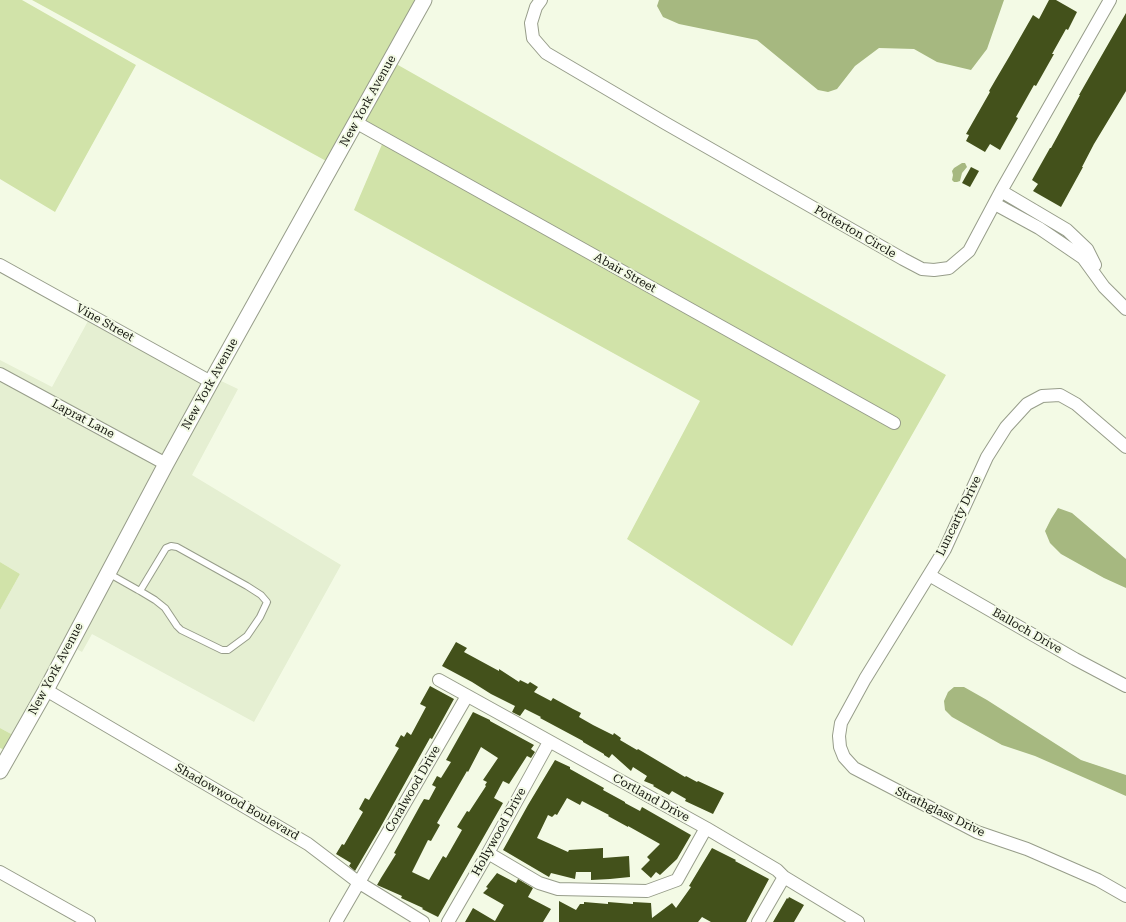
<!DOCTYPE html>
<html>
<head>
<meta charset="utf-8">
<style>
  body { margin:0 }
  canvas { display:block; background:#f3fae5 }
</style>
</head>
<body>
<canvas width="1126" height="922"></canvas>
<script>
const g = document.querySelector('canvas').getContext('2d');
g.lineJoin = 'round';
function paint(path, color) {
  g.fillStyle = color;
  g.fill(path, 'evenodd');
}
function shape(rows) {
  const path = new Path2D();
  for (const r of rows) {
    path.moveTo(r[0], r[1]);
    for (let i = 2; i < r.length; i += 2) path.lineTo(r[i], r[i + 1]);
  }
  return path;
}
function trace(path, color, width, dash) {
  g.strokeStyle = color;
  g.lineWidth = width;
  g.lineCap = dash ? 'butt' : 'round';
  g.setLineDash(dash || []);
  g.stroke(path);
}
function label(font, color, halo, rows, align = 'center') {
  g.font = font + ' "Roboto Serif",serif';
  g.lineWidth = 4;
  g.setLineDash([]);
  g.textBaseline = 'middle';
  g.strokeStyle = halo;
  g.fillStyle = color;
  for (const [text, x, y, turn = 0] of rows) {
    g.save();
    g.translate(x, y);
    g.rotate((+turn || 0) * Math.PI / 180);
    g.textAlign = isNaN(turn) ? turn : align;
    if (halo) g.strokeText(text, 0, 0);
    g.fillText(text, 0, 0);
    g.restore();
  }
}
paint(shape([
  [88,321,208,375,40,687,13,735,0,728,0,610,20,574,0,562,0,360,52,387],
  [219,380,238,389,192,475,341,565,254,722,92,634,82,652,75,648]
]), '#e5efd2');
paint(shape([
  [0,0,22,0,136,65,55,212,0,179],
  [32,0,417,0,328,162],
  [397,63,398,65,946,375,792,646,627,539,700,401,354,210,383,142,360,130],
  [0,562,20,574,0,610],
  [0,728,13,735,5,750,0,748]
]), '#d1e3a9');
paint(shape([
  [659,0,1004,0,987,49,971,70,937,62,914,49,879,48,855,66,837,89,828,92,818,90,757,40,679,24,663,17,657,6],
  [962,163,965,163,967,167,962,173,960,181,957,182,954,182,952,180,953,175,952,171,954,168],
  [1058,508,1072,513,1126,559,1126,588,1104,578,1061,554,1050,543,1045,531,1051,519],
  [954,687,964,687,987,700,1081,760,1126,775,1126,796,1035,756,1002,745,952,717,945,710,944,701,948,692]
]), '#a6b880');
paint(shape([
  [1049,0,1056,0,1077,12,1068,30,1066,29,1052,54,1054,54,1036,86,1034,85,1016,117,1018,118,1000,150,990,144,985,152,966,141,969,135,966,134,990,92,989,91,996,79,1009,57,1033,15,1039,19],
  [1126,13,1126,91,1094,144,1082,167,1083,167,1061,207,1033,191,1038,184,1032,180,1050,148,1051,148,1080,95,1079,95],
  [971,167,979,171,970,187,962,183],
  [456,642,467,648,464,652,499,671,499,669,519,682,520,680,528,684,530,682,538,687,534,692,551,701,553,698,573,709,581,713,579,717,593,725,613,735,614,733,621,738,620,740,637,750,638,749,685,777,686,776,697,782,698,781,724,793,713,814,685,801,686,799,672,791,669,795,653,786,654,785,644,781,647,776,633,767,631,771,612,754,609,758,604,755,604,754,583,742,583,741,540,718,541,717,525,709,520,716,512,712,515,706,491,694,472,682,442,666],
  [430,686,454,699,432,739,430,738,379,830,355,871,349,866,351,863,336,854,342,844,344,845,363,812,359,809,365,798,369,800,399,748,395,746,401,735,404,737,407,732,411,735,426,707,420,704],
  [473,712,490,720,490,721,534,745,531,749,535,752,531,758,527,756,509,784,503,781,494,798,503,803,438,917,422,909,423,908,401,898,402,896,377,885,381,878,396,854,394,853,421,804,424,799,429,800,436,787,432,785,437,776,441,778,451,762,446,760],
  [481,747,498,758,483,780,487,782,485,785,486,786,469,812,467,811,457,827,462,830,446,858,443,856,429,880,412,872,428,840,431,841,440,825,437,823,467,771,468,772],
  [555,760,570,767,570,769,604,788,603,790,625,802,625,803,640,811,642,807,691,835,677,859,660,875,656,872,651,878,641,869,650,860,647,857,660,844,628,826,628,827,608,816,609,815,582,801,580,805,567,798,557,815,555,814,552,817,548,815,537,838,568,852,569,850,603,848,603,858,629,856,630,877,610,879,591,880,591,872,576,872,575,879,551,873,549,877,503,850,528,805],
  [712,848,736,860,735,861,769,879,746,922,711,922,702,917,698,922,559,922,559,901,576,910,580,904,584,904,584,902,608,904,608,902,633,904,633,902,651,903,652,918,672,903,676,908,691,887,689,886],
  [497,873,516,883,518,879,533,888,528,897,551,909,543,922,465,922,473,908,495,921,504,905,483,893,488,888,486,887],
  [789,897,804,905,794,922,773,922,787,898,788,899]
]), '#43511b');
const service = shape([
  [108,573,138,590,140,591,155,600,165,608,177,626,181,630,222,650,228,650,247,636,260,617,267,602,261,595,247,586,177,547,171,546,166,548,140,591]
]);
const minor = shape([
  [541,0,536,7,531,23,533,38,546,53,665,123,903,259,922,269,934,270,949,268,969,251,1001,191,1110,0],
  [357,123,894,423],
  [1001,191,1067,230,1087,249,1095,265],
  [995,204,1039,228,1083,258,1104,287,1126,309],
  [0,265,211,382],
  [0,374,166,464],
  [1126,447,1076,404,1060,395,1042,396,1027,404,1006,427,987,457,945,549,865,679,841,723,839,736,840,747,844,757,854,768,977,832,1027,849,1098,880,1126,896],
  [929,575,1075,659,1126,686],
  [439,680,706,828,777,870,784,877,858,922],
  [46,690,308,844,358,882,423,922],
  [488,853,539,883,558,889,647,891,677,880,706,828],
  [0,872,89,922],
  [336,922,467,696],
  [448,922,488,853,549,742],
  [758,922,784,877]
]);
const tertiary = shape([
  [0,771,46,690,166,464,211,382,424,0]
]);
trace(service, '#979d8a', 8);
trace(minor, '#979d8a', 14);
trace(tertiary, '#979d8a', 17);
trace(service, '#fff', 6);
trace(minor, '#fff', 12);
trace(tertiary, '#fff', 15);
label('12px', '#151710', '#f3fae5', [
  ["New York Avenue",368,101,-61],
  ["Potterton Circle",855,232,30],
  ["Abair Street",625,273,29],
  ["Vine Street",105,323,29],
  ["New York Avenue",210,384,-61],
  ["Laprat Lane",83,419,28],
  ["Luncarty Drive",959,516,-64],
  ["Balloch Drive",1027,631,30],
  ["New York Avenue",56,669,-62],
  ["Coralwood Drive",413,789,-60],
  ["Cortland Drive",651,798,29],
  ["Shadowwood Boulevard",237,802,30],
  ["Strathglass Drive",940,812,26],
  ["Hollywood Drive",499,832,-61]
]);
</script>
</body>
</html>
